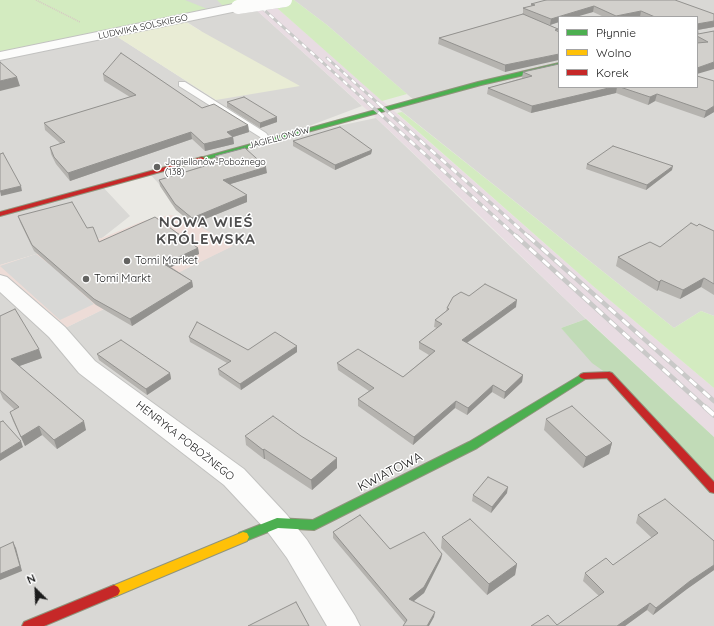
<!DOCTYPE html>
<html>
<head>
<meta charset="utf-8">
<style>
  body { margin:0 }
  #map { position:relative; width:714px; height:626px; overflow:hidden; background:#eae9e4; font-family:Quicksand,sans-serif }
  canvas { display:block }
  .legend { position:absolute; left:558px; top:16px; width:140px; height:72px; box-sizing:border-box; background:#fff; border:1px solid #a4a4a4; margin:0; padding:5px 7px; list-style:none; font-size:12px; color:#1b1b1b }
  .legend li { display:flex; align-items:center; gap:8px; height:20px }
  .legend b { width:20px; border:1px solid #a4a4a4 }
  .north { position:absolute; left:16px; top:570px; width:40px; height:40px; -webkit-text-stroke:3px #fff; paint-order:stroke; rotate:336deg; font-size:11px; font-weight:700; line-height:16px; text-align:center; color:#1b1b1b }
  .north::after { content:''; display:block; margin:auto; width:14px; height:18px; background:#1b1b1b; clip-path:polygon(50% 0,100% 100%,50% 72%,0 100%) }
</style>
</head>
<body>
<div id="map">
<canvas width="714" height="626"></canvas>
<ul class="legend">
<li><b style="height:5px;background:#4caf50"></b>Płynnie</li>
<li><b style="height:5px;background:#ffc107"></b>Wolno</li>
<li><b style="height:5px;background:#c62828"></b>Korek</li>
</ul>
<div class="north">N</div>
</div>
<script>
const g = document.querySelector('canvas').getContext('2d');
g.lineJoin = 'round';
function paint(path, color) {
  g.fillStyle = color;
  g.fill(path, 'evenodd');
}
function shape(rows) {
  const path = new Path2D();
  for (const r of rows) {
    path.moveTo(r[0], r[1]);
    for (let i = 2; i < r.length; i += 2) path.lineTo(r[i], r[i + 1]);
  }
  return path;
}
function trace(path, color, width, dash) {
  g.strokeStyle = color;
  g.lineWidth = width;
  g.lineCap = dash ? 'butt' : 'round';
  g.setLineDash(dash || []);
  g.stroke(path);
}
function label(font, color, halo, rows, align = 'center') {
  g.font = font + ' Quicksand,sans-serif';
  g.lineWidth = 3;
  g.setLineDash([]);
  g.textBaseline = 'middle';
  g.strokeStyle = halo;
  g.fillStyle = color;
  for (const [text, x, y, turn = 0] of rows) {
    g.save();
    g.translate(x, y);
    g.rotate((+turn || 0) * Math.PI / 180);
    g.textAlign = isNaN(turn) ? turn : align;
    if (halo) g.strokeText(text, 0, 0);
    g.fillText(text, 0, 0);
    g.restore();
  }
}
paint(shape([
  [294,0,714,0,714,316,701,311,674,328,395,106,415,101,327,25],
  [559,17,697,17,697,87,559,87],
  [250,4,362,106,272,140,376,118,586,319,561,328,609,375,714,489,714,626,0,626,0,281,57,332,232,246,184,217,171,203,159,184,149,173,102,186,130,216,102,238,43,252,0,265,0,56,113,34,216,100,201,31,182,19]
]), '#d9d8d5');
paint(shape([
  [170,215,184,217,233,246,57,332,0,281,0,265,43,252,102,238,143,221]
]), '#eddcd7');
paint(shape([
  [245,0,268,0,593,286,714,388,714,437,562,296,478,214,376,118]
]), '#e8dce2');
paint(shape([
  [181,19,199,30,300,86,216,100,113,34]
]), '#e9ecd5');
paint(shape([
  [0,0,245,0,250,4,0,56],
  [268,0,294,0,327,25,407,94,382,101],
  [402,112,674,328,701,311,714,316,714,388,593,286,397,113]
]), '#d3ebc0');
paint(shape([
  [586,319,714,437,714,489,609,375,592,363,561,328]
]), '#c1dbb7');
paint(shape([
  [185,0,217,0,225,8,210,10],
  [36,254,54,268,94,304,60,320,0,266]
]), '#d8d8d6');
const lane = shape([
  [179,82,185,82,266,133,272,141,271,143,265,143,260,137,179,86,179,82]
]);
const street = shape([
  [238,3,242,4,244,7,242,10,0,60,0,52,238,3],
  [0,275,7,277,65,327,95,361,244,469,287,515,307,540,355,616,360,626,327,626,287,558,267,531,224,485,79,373,49,337,0,292,0,275]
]);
const fast = shape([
  [559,63,559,67,481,85,204,160,202,161,199,159,200,158,478,82,559,63],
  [584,373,587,374,589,376,587,378,477,448,318,528,314,530,278,528,243,542,239,541,237,537,239,533,277,518,313,520,469,442,584,373]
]);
const slow = shape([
  [243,532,247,533,249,537,247,541,114,597,110,595,108,591,110,587,243,532]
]);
const jam = shape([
  [202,157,204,158,204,160,0,216,0,212,202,157],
  [609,372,612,373,714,482,714,493,710,492,607,378,584,379,581,378,579,376,581,374,584,373,609,372],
  [114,585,118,587,120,591,118,595,44,626,22,626,24,622,114,585]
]);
trace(lane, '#c2c2c0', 2);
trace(street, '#c2c2c0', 2);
trace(fast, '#90947c', 2);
trace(slow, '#90947c', 2);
trace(jam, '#90947c', 2);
trace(shape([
  [36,0,80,22]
]), '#d6c8c3', 1.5, [1, 1]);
paint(lane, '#fcfcfb');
paint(street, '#fcfcfb');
paint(fast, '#4caf50');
paint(slow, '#ffc107');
paint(jam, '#c62828');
const railFar3 = shape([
  [253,0,369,104],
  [327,58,379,104]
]);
const railFar2 = shape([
  [368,103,517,237],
  [378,103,529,237]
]);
const railFar1 = shape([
  [516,236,706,408],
  [528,236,714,401]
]);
const rail = shape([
  [705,407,714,415]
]);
trace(railFar3, '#c9c9c8', 3);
trace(railFar2, '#c9c9c8', 3.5);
trace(railFar1, '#c9c9c8', 4.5);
trace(rail, '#c9c9c8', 5.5);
trace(railFar3, '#fff', 2, [5.5]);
trace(railFar2, '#fff', 2.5, [7]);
trace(railFar1, '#fff', 3, [9]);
trace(rail, '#fff', 4, [12]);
const streetBridge = shape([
  [238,7,285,0]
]);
trace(streetBridge, '#c2c2c0', 14, []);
trace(streetBridge, '#fcfcfb', 14);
paint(shape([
  [675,0,714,27,698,30,698,34,714,31,697,74,697,17,604,17,593,12,559,17,559,22,550,25,543,22,558,29,558,31,505,72,438,44,439,38,523,14,523,8,531,6,531,4],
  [523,72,559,87,697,87,714,112,704,118,655,101,648,105,616,93,531,113,487,94,488,88,522,78],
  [103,74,202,108,248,125,249,132,233,137,234,144,205,151,192,139,70,181,56,164,51,154,50,147,61,144,45,130,44,123,130,97,104,81],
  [227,102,277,122,260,128,227,107],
  [293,141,372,150,371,154,335,170,293,146],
  [215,156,267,173,230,184,247,202,193,224,176,210,160,186,159,180,216,162],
  [587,164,672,170,646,190,586,169],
  [18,216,87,228,99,242,198,248,199,254,171,267,192,281,193,287,132,326,96,305,34,251,20,222],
  [697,226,714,231,714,295,701,287,680,299,658,290,657,291,616,266,618,257,660,247],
  [469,296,516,307,467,343,523,375,522,382,504,399,492,392,467,415,455,408,413,445,358,406,358,399,369,391,338,370,337,363,403,377,429,355,419,349,419,342,437,328,434,327,435,320,446,311,447,308],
  [0,316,42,358,19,366,86,430,57,449,42,435,25,446,13,421,10,412,15,410,3,399,0,392],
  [189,337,248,350,297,352,241,390,219,375,218,369,227,363,190,342],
  [97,354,170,373,171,379,147,395,99,360],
  [546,419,612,443,609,454,583,468,544,430],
  [245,436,337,468,312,490,265,459,264,459,246,445],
  [507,493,491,513,472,501,473,495],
  [638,515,714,541,714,570,687,589,653,615,647,610,625,626,531,626,557,625,599,596,583,581,585,573,613,565,652,538,636,523],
  [333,532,390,549,442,554,441,559,424,593,413,601,434,617,405,623,333,538],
  [442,537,517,564,515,575,487,595,441,548]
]), '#b5b3af');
paint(shape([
  [594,6,593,12,576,17,559,17,559,22,550,25,551,19],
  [641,11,640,17,616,17,616,16],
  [714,21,714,27,697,30,697,24],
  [559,54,559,60,505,72,505,65],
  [714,62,714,69,697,74,697,68],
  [17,77,20,86,0,91,0,81],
  [613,87,617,87,616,93,531,113,532,106],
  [657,94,655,101,648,105,650,97],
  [714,106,714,112,704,118,706,111],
  [277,117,277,122,260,128,260,123],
  [248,125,249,132,233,137,234,144,205,151,204,144,227,132],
  [191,132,192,139,70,181,68,173],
  [372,150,371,154,335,170,335,165],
  [673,166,672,170,646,190,647,185],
  [266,167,267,173,224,186,223,180],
  [21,186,22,191,1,196,0,191],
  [247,195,247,202,193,224,192,218],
  [198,248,199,254,165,270,164,264],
  [704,278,701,287,680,299,683,290],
  [661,280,658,290,657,291,659,282],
  [192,281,193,287,132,326,130,319],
  [517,300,516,307,461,347,462,340],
  [297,346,297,352,241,390,240,384],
  [39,349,42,358,14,368,11,359],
  [170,373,171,379,147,395,146,389],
  [523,375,522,382,504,399,505,392],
  [493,385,492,392,467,415,468,408],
  [456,401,455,408,413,445,414,437],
  [84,421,86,430,57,449,54,440],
  [39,426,42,435,25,446,21,437],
  [21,441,23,447,0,461,0,454],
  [612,443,609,454,583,468,586,457],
  [264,449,265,459,264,459,263,450],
  [337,458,337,468,312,490,311,480],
  [508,487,507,493,491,513,492,507],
  [13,542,16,548,22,571,0,580,0,574],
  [442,554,441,559,424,593,409,605,409,599],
  [517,564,515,575,487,595,489,584],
  [714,565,714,570,687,589,653,615,656,608,690,581],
  [650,603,647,610,625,626,617,626],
  [435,612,434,617,429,626,427,626]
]), '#93928f');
const building = shape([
  [546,0,675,0,714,14,714,21,697,24,698,34,714,31,714,62,697,68,697,43,708,42,697,36,697,17,655,17,641,11,616,16,594,6,551,19,523,8,535,5,531,4,546,0],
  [523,14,558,29,555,30,559,32,559,54,505,65,439,38,523,14],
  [121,53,202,108,214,104,248,125,227,132,233,137,204,144,191,132,68,173,54,157,50,147,65,142,44,123,136,95,103,74,121,53],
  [0,62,17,77,0,81,0,62],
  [559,64,559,87,613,87,532,106,488,88,532,76,523,72,559,64],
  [697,76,714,81,714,106,706,111,657,94,650,97,620,87,697,87,697,76],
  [244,97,277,117,260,123,227,102,244,97],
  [340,127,372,150,335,165,293,141,340,127],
  [613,146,673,166,647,185,587,164,613,146],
  [245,148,266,167,223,180,247,195,192,218,175,204,159,180,221,161,215,156,245,148],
  [3,153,21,186,0,191,0,154,3,153],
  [72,202,87,228,93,227,99,242,155,217,198,248,164,264,192,281,130,319,94,299,32,245,18,216,72,202],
  [691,223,697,226,699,224,714,231,714,284,704,278,683,290,661,280,659,282,618,257,650,242,660,247,691,223],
  [485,284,517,300,462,340,523,375,505,392,493,385,468,408,456,401,414,437,358,399,374,388,337,363,358,349,403,377,435,351,419,342,442,324,435,320,449,309,447,308,453,297,461,292,469,296,485,284],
  [15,309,39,349,11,359,84,421,54,440,39,426,21,437,10,412,19,407,0,390,0,316,15,309],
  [197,322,248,350,275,332,297,346,240,384,218,369,231,361,189,337,197,322],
  [121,340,170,373,146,389,97,354,121,340],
  [572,406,612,443,586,457,546,419,572,406],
  [273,416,301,436,337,458,311,480,264,449,263,450,245,436,273,416],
  [3,421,21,441,0,454,0,422,3,421],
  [488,477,508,487,492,507,473,495,488,477],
  [665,499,714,541,714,565,690,581,656,608,650,603,617,626,531,626,548,615,557,625,604,592,585,573,606,558,613,565,658,533,638,515,665,499],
  [360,515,390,549,424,532,442,554,424,587,409,599,435,612,427,626,403,626,407,620,333,532,360,515],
  [470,519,517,564,489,584,442,537,470,519],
  [13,542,20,566,0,574,0,548,13,542],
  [296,602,309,626,248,626,296,602]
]);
paint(building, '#d2d0cc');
trace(building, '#93928f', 1);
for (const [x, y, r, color] of [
  [157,167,4,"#636361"],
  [127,261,4,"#636361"],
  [86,279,4,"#636361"]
]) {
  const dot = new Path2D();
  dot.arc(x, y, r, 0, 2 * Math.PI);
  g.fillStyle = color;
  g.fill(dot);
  trace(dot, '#fff', 1.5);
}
label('9px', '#1b1b1b', '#fff', [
  ["LUDWIKA SOLSKIEGO",143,27,-12],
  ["JAGIELLONÓW",279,138,-15]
]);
label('9px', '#1b1b1b', '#fff', [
  ["Jagiellonów-Pobożnego",165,162],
  ["(138)",165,172]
], 'left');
label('11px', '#1b1b1b', '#fff', [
  ["Tomi Market",135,261],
  ["Tomi Markt",94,279]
], 'left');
label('11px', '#1b1b1b', '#fff', [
  ["HENRYKA POBOŻNEGO",185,441,38]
]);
label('13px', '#1b1b1b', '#fff', [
  ["KWIATOWA",390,472,-27]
]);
g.letterSpacing = '1px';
label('bold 15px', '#4e4e4e', '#fff', [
  ["NOWA WIEŚ",206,222],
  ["KRÓLEWSKA",206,239]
]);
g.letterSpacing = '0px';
</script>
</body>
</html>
